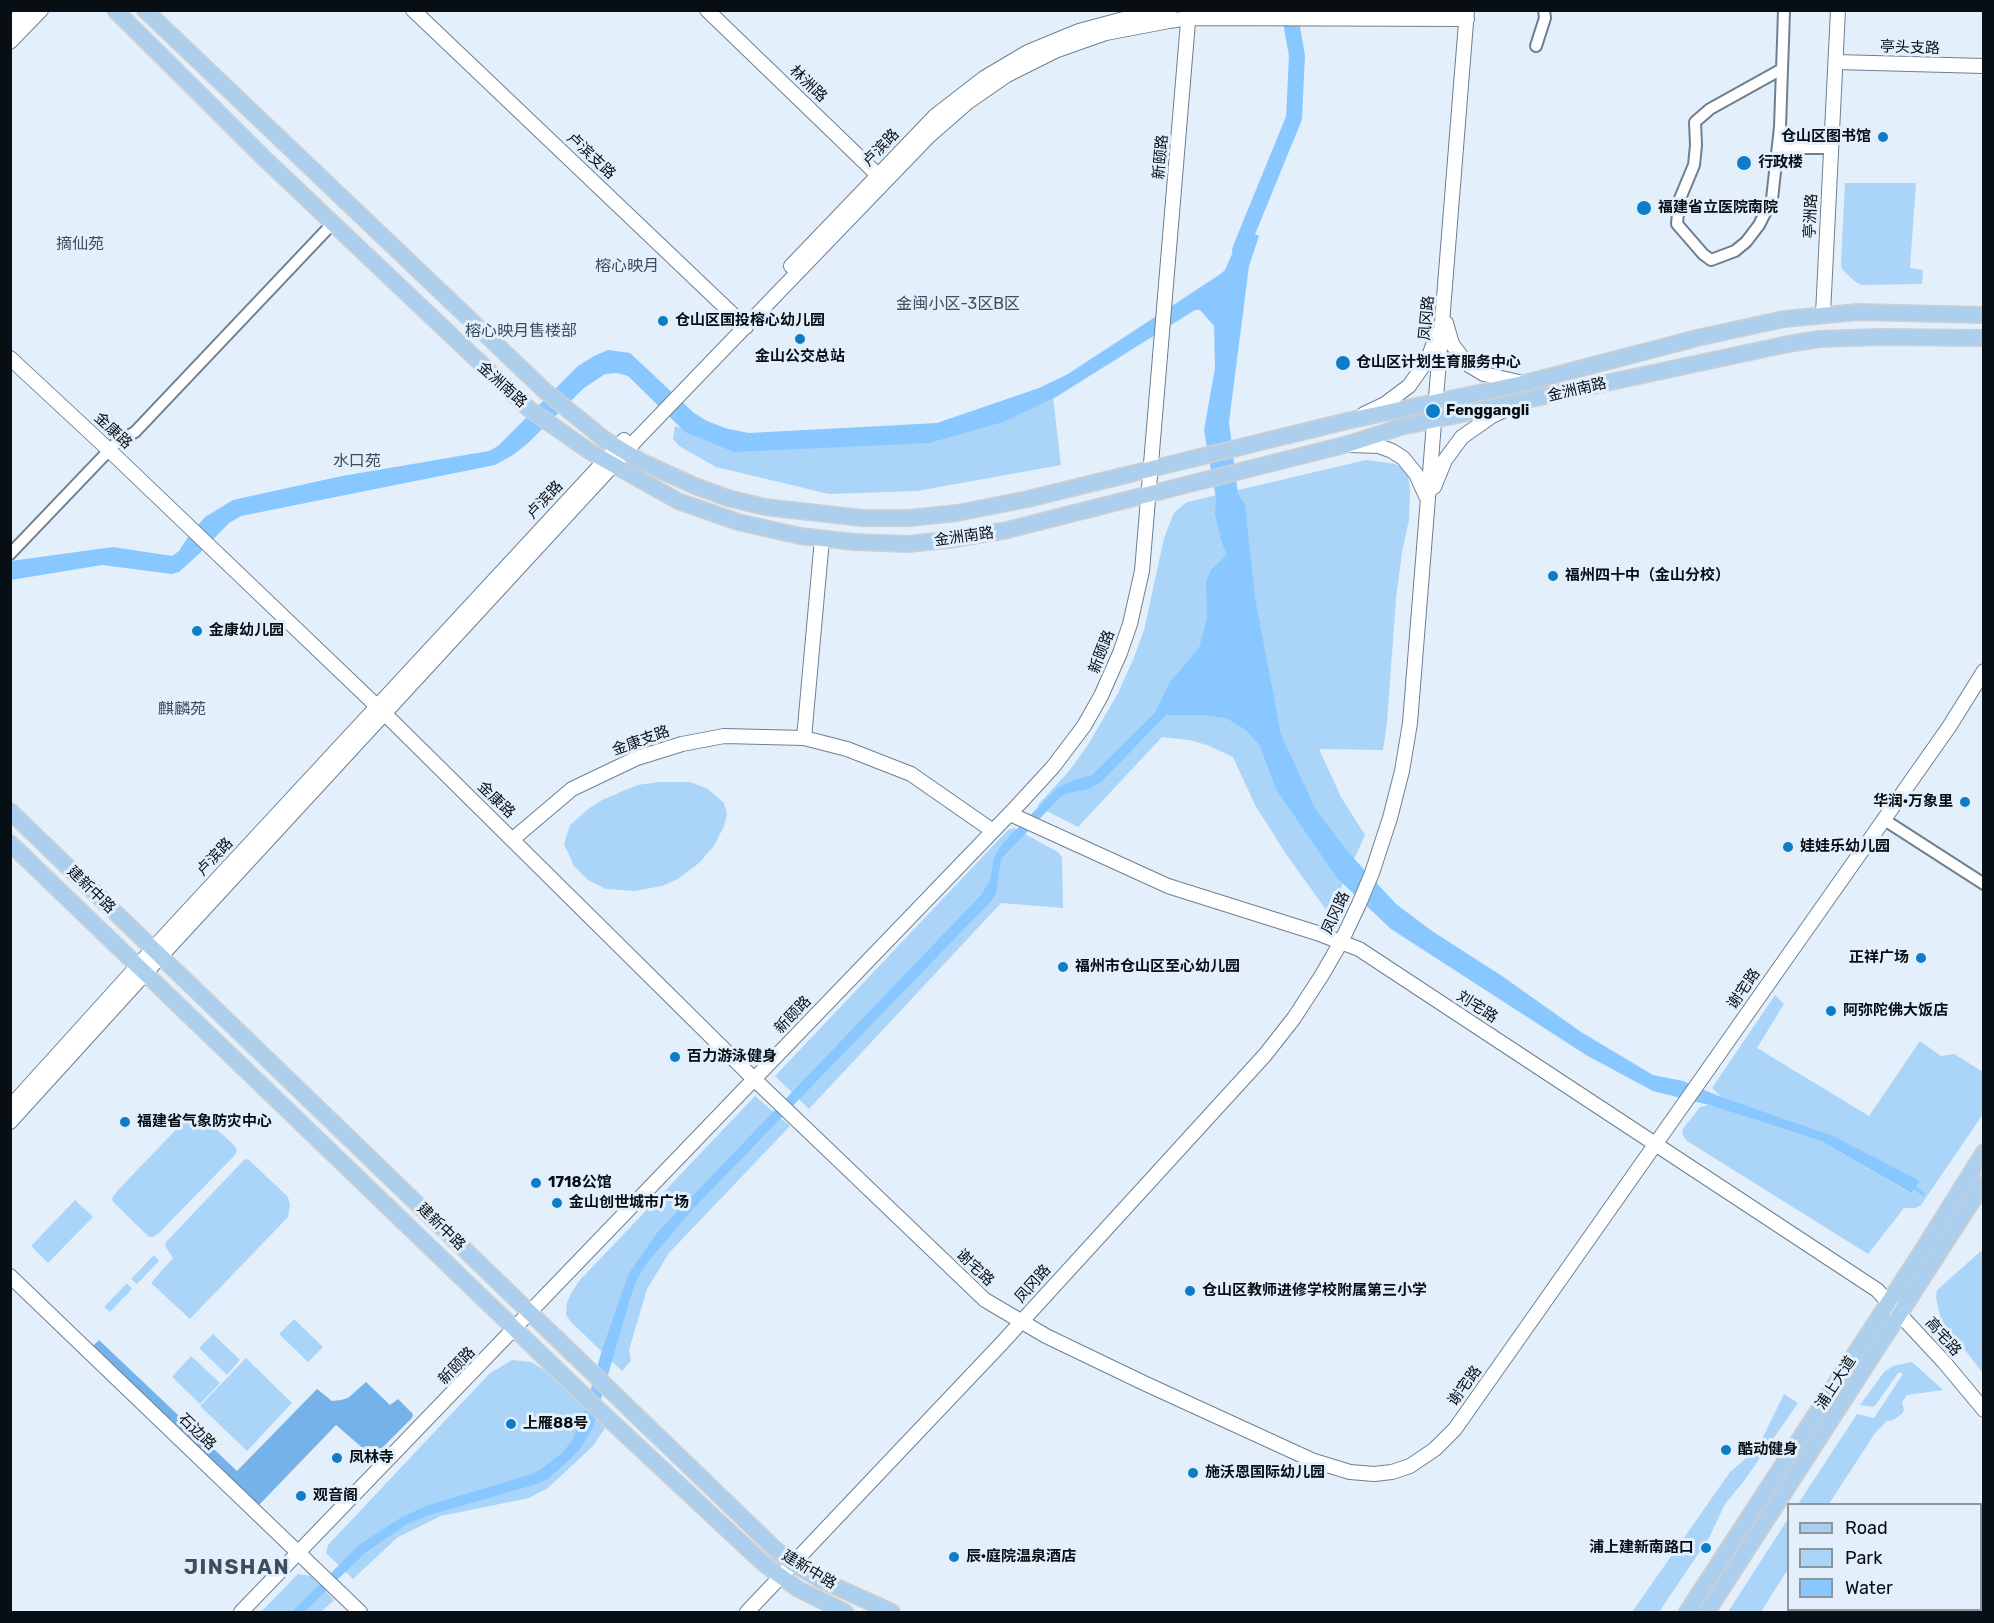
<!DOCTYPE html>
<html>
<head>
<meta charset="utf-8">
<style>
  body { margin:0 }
  #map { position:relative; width:1994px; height:1623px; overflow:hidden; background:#e3f0fc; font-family:Rubik,sans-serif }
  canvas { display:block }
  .frame { position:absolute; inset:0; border:12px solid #070e14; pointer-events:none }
  .legend { position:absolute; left:1787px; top:1503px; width:195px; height:108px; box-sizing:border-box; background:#e3f0fc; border:2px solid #8b969f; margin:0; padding:8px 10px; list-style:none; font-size:18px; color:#070e14 }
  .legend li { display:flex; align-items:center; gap:12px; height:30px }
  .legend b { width:30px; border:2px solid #8b969f }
</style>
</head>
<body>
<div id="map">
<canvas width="1994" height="1623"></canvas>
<div class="frame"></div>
<ul class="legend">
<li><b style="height:8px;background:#accfed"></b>Road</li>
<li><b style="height:16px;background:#abd4f9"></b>Park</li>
<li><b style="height:16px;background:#88c7ff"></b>Water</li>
</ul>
</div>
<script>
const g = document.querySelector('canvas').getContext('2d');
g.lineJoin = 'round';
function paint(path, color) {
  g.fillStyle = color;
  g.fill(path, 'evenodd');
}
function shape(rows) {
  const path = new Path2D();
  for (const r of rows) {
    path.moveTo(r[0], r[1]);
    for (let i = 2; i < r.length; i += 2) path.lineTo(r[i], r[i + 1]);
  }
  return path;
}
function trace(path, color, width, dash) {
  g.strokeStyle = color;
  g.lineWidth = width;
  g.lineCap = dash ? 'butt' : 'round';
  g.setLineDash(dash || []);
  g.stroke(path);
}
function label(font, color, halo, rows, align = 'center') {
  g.font = font + ' Rubik,"Noto Sans SC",sans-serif';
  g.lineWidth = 6;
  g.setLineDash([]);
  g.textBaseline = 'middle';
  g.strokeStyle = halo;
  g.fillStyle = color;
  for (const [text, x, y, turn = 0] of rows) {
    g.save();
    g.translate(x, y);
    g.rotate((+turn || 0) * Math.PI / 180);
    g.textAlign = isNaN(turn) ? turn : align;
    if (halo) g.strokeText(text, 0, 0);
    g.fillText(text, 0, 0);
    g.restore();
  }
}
paint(shape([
  [1845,183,1916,183,1910,268,1923,270,1922,284,1861,285,1853,280,1842,269,1841,264],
  [1053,397,1061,465,917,491,829,494,716,467,679,446,673,439,675,426,735,450,864,442],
  [1366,460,1395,464,1401,467,1408,476,1410,491,1409,520,1402,552,1396,599,1387,723,1383,750,1319,749,1341,797,1365,835,1332,908,1327,911,1286,854,1255,805,1233,757,1207,745,1189,740,1162,737,1078,827,1037,806,1069,771,1088,745,1118,693,1133,660,1144,630,1164,538,1173,515,1177,510,1187,502],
  [660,782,690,782,708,789,724,803,727,814,724,826,714,846,699,863,678,879,662,886,635,891,606,889,588,880,574,866,564,844,570,825,588,809,602,800,637,785],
  [1014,828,1058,852,1062,857,1063,908,1001,903,809,1109,775,1076,1008,830],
  [1775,995,1784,1004,1757,1048,1869,1116,1920,1041,1941,1056,1954,1054,1983,1072,1983,1114,1921,1205,1915,1208,1904,1208,1868,1254,1687,1141,1683,1136,1682,1130,1700,1107,1709,1105,1821,1141,1910,1193,1920,1181,1721,1097,1712,1088],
  [755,1096,790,1126,669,1253,647,1289,629,1350,631,1361,622,1371,571,1322,566,1315,567,1302,572,1292,579,1281],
  [195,1113,200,1114,234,1145,237,1150,235,1155,158,1234,153,1237,149,1237,113,1202,112,1198,119,1189,191,1114],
  [248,1159,288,1197,290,1205,288,1217,190,1319,151,1283,173,1258,165,1246,166,1242,244,1160],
  [75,1200,93,1217,48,1263,31,1246],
  [1981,1251,1984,1253,1983,1373,1941,1320,1936,1297,1937,1290],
  [154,1255,159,1261,137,1284,131,1279],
  [127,1283,132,1289,110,1312,104,1307],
  [294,1319,323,1347,308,1362,279,1334],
  [213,1334,240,1360,227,1375,199,1348],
  [191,1356,220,1383,200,1404,172,1377],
  [246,1358,292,1403,247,1451,200,1406],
  [512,1360,531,1362,543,1369,605,1428,593,1446,548,1488,529,1498,441,1516,398,1537,353,1579,326,1553,328,1545,489,1374],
  [1912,1362,1943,1390,1907,1395,1902,1402,1904,1410,1902,1414,1893,1420,1887,1421,1875,1433,1829,1504,1798,1504,1857,1414,1874,1418,1903,1374,1899,1372,1874,1407,1860,1405,1884,1372,1893,1366],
  [1784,1394,1798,1403,1744,1481,1725,1504,1709,1538,1659,1612,1632,1612,1730,1472,1753,1452,1763,1437],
  [1788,1519,1788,1569,1761,1612,1728,1612],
  [298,1574,312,1576,334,1600,321,1612,261,1612]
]), '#abd4f9');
paint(shape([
  [99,1340,237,1471,317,1389,332,1401,341,1400,348,1398,366,1382,390,1405,398,1399,413,1414,412,1418,373,1457,336,1425,259,1505,93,1346]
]), '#74b2e9');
paint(shape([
  [1243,229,1259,236,1249,266,1229,422,1238,494,1245,505,1255,598,1281,735,1316,810,1347,851,1396,904,1432,931,1502,976,1581,1032,1653,1075,1683,1081,1721,1097,1833,1136,1920,1181,1911,1193,1821,1141,1709,1105,1653,1091,1586,1055,1391,929,1337,878,1276,789,1260,746,1246,730,1226,718,1202,715,1166,715,1101,782,1088,789,1068,793,1060,797,1049,809,1002,858,1000,864,996,894,991,901,691,1211,646,1264,636,1281,629,1302,593,1427,579,1450,570,1459,548,1479,537,1484,429,1515,407,1524,365,1553,304,1612,292,1612,359,1545,402,1517,426,1506,532,1474,541,1469,562,1453,571,1442,582,1420,602,1350,628,1275,657,1233,982,894,990,880,994,858,999,849,1006,840,1057,788,1074,780,1092,775,1155,713,1170,682,1199,648,1207,618,1206,582,1211,570,1227,555,1221,540,1215,514,1216,498,1204,430,1215,368,1214,326,1200,310,1195,310,1056,397,1003,422,929,443,734,452,685,432,628,376,617,373,605,374,584,388,527,444,513,455,495,465,241,516,229,523,200,553,179,572,172,574,102,565,11,580,11,561,113,547,172,556,179,551,188,537,205,517,233,500,342,476,489,451,498,446,578,366,594,356,608,350,630,353,694,413,707,421,728,429,749,433,937,423,1039,388,1068,374,1219,275,1225,270]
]), '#88c7ff');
trace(shape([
  [1915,1188,1923,1194]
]), '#88c7ff', 3);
trace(shape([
  [1240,250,1294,118,1297,56,1289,10]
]), '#88c7ff', 16);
const street = shape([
  [1536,46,1545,18,1544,10],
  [1782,69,1710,109,1695,122,1696,145,1694,165,1679,201,1677,224,1703,254,1711,260,1735,251,1746,242,1759,225,1772,199,1780,127,1782,69,1783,42,1784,10],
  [1778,148,1831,148],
  [10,554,117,442,135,432,333,223],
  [1883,819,1984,884]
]);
const secondary = shape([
  [413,10,746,327],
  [707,10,883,180],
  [10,25,25,10],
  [10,42,41,10],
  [1836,62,1984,66],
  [791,266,935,116,984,78,1028,52,1079,31,1131,17,1170,10],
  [1823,314,1838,10],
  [1446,323,1452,344,1467,364,1484,374,1523,383],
  [10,358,109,450,384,713,754,1079,985,1300,1046,1336,1146,1384,1314,1461,1350,1472,1374,1474,1392,1472,1410,1466,1435,1449,1455,1429,1949,727,1984,671],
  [1364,414,1385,404,1409,386,1428,359,1437,334],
  [1351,445,1379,446,1392,451,1403,458,1416,474,1426,496],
  [1434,487,1445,460,1462,437,1492,416,1511,407],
  [804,738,822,539],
  [1010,814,1168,886,1317,933,1359,949,1877,1290,1944,1362,1984,1410],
  [513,839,572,789,637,758,682,744,724,736,804,738,847,749,911,774,993,831],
  [10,1107,171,929,624,440],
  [10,1122,160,957,638,438,929,136,968,102,1007,75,1055,51,1106,33,1169,21,1189,18,1467,19],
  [10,1276,360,1612],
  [241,1612,1019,804,1053,767,1084,726,1101,696,1120,653,1130,624,1142,571,1189,10],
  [747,1612,1002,1343,1265,1055,1294,1018,1322,975,1341,942,1359,904,1372,873,1390,818,1402,771,1410,723,1467,10]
]);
const primary = shape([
  [115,10,266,160,529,409,589,451,678,501,738,522,800,536,854,542,908,544,948,540,1003,531,1348,444,1401,427,1788,344,1819,339,1881,337,1984,338],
  [145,10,545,391,604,439,640,461,695,486,728,498,765,507,862,518,910,518,957,513,1028,499,1351,420,1525,383,1697,338,1784,319,1858,312,1984,315],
  [10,811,775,1549,792,1563,821,1580,892,1612],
  [10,843,598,1409,763,1563,798,1589,845,1612],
  [1687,1612,1922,1251,1984,1152],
  [1707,1612,1984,1183]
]);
trace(street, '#6d8091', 14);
trace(secondary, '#6d8091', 16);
trace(primary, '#cdcfd0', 18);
trace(street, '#fff', 10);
trace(secondary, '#fff', 14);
trace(primary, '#accfed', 15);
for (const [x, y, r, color] of [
  [1883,137,6,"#0d7dc7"],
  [1744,163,8,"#0d7dc7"],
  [1644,208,8,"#0d7dc7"],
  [663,321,6,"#0d7dc7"],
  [800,339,6,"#0d7dc7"],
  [1343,363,8,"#0d7dc7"],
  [1433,411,8,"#0d7dc7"],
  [1553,576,6,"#0d7dc7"],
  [197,631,6,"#0d7dc7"],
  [1965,802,6,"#0d7dc7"],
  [1788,847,6,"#0d7dc7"],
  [1921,958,6,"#0d7dc7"],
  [1063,967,6,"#0d7dc7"],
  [1831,1011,6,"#0d7dc7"],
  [675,1057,6,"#0d7dc7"],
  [125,1122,6,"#0d7dc7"],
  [536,1183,6,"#0d7dc7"],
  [557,1203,6,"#0d7dc7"],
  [1190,1291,6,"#0d7dc7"],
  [511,1424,6,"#0d7dc7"],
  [1726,1450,6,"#0d7dc7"],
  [337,1458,6,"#0d7dc7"],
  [1193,1473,6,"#0d7dc7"],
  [301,1496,6,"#0d7dc7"],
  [1706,1548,6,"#0d7dc7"],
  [954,1557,6,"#0d7dc7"]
]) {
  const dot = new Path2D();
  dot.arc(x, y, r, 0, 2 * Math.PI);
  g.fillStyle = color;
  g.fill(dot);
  trace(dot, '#e3f0fc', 2);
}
label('15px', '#070e14', '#e3f0fc', [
  ["亭头支路",1910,48,2],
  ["林洲路",808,84,44],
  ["卢滨路",881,148,-46],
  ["卢滨支路",591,156,43],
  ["新颐路",1161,157,-85],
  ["亭洲路",1811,216,-87],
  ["凤冈路",1427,318,-85],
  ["金洲南路",502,385,42],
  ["金洲南路",1577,390,-13],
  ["金康路",113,431,43],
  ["卢滨路",545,500,-47],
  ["金洲南路",964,537,-8],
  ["新颐路",1102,652,-69],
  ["金康支路",641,741,-20],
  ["金康路",496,800,44],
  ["卢滨路",215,857,-47],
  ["建新中路",91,890,44],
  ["凤冈路",1336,913,-65],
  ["谢宅路",1744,989,-55],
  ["刘宅路",1477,1007,33],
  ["新颐路",793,1015,-46],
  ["建新中路",441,1227,44],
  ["谢宅路",975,1268,44],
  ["凤冈路",1033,1284,-48],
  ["高宅路",1943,1337,49],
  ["新颐路",457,1366,-46],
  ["浦上大道",1836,1383,-57],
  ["谢宅路",1465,1386,-54],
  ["石边路",197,1432,44],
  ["建新中路",809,1570,31]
]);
label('bold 15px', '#070e14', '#e3f0fc', [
  ["仓山区图书馆",1871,137,"right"],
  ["行政楼",1758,163],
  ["福建省立医院南院",1658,208],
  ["仓山区国投榕心幼儿园",675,321],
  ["金山公交总站",800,357,"center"],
  ["仓山区计划生育服务中心",1356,363],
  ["Fenggangli",1446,411],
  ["福州四十中（金山分校）",1565,576],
  ["金康幼儿园",209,631],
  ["华润·万象里",1953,802,"right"],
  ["娃娃乐幼儿园",1800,847],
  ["正祥广场",1909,958,"right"],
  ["福州市仓山区至心幼儿园",1075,967],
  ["阿弥陀佛大饭店",1843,1011],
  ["百力游泳健身",687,1057],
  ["福建省气象防灾中心",137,1122],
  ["1718公馆",548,1183],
  ["金山创世城市广场",569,1203],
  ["仓山区教师进修学校附属第三小学",1202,1291],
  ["上雁88号",523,1424],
  ["酷动健身",1738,1450],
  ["凤林寺",349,1458],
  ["施沃恩国际幼儿园",1205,1473],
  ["观音阁",313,1496],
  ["浦上建新南路口",1694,1548,"right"],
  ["辰·庭院温泉酒店",966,1557]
], 'left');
label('16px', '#3d4e5e', '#e3f0fc', [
  ["摘仙苑",80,244],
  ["榕心映月",627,266],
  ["金闽小区-3区B区",958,304],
  ["榕心映月售楼部",521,331],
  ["水口苑",357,461],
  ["麒麟苑",182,709]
]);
g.letterSpacing = '1.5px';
label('bold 21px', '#3d4e5e', '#e3f0fc', [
  ["JINSHAN",237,1568]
]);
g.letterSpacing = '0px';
</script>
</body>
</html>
